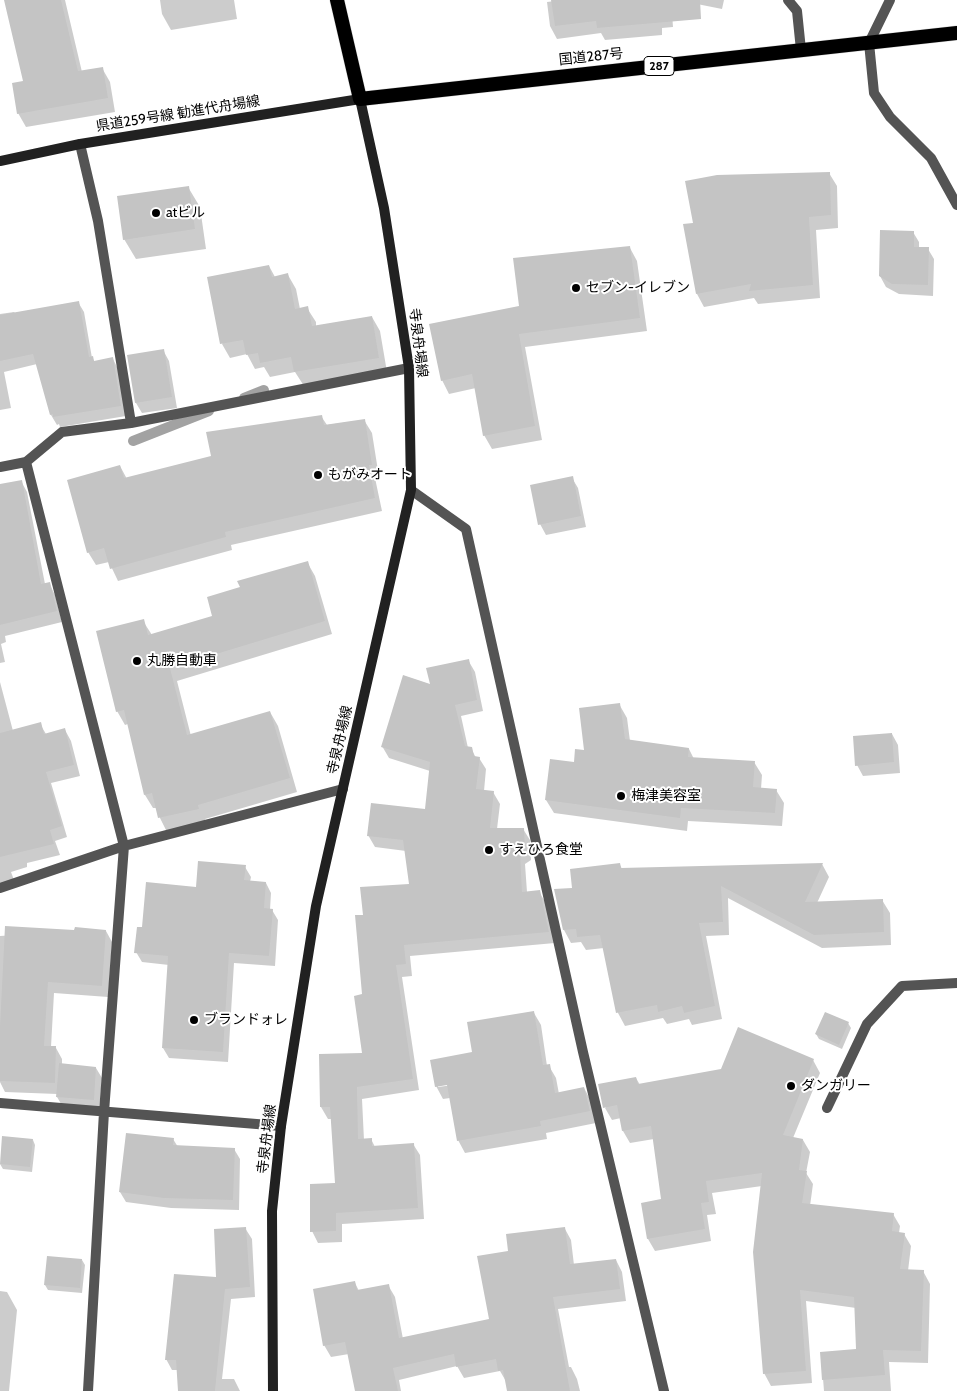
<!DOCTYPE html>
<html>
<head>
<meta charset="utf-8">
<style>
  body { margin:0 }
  canvas { display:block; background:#fff }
</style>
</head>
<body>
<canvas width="957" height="1391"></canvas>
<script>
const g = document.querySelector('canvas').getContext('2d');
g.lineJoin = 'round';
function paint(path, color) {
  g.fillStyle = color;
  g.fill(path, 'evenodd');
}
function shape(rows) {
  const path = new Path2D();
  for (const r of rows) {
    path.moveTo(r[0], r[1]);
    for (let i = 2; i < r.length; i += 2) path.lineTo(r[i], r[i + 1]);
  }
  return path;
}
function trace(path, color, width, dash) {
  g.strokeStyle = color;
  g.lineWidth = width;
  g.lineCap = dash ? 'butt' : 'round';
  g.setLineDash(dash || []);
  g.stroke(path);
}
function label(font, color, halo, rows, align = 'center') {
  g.font = font + ' Cabin,"Noto Sans JP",sans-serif';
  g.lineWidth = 4;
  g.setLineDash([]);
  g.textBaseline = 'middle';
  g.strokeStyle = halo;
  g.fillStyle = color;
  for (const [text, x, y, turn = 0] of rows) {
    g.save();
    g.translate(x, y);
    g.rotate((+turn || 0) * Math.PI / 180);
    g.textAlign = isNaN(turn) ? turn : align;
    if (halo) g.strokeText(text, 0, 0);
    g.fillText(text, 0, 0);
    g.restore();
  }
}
paint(shape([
  [5,0,65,0,82,72,102,68,110,82,115,112,26,127,18,113,24,82],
  [160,0,234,0,237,19,171,30,162,14],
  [563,0,671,0,673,27,662,28,662,35,605,40,601,33,557,39,550,26,547,2],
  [677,0,724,0,722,9],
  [829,173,837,186,838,228,816,230,820,298,758,304,754,298,704,307,697,294,694,224],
  [188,187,200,207,206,249,136,259,124,239],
  [913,232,919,242,919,248,928,249,934,259,933,296,899,294,886,287,880,276],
  [630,248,637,261,647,331,525,347,542,440,492,449,484,435,476,388,449,394,442,380],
  [269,266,275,277,288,275,296,289,300,309,307,308,316,322,316,327,372,317,380,331,387,372,304,386,295,372,270,377,264,367,255,369,247,354,230,358,222,344],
  [78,302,84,312,92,358,95,362,113,359,118,369,126,416,60,427,59,424,57,425,51,415,37,364,4,372,11,408,0,410,0,314,14,312,15,313],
  [163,350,169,361,177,408,142,413,136,403,128,356],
  [321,416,327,425,364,420,372,433,379,477,375,478,382,511,231,545,232,550,118,581,109,562,96,565,88,552,120,466,127,479,213,457],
  [572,478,578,488,586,527,546,535,540,524],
  [21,481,27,492,45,584,49,583,55,595,62,622,5,636,6,642,1,644,5,662,0,663,0,486],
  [307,562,315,576,332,634,177,681,191,736,270,712,278,726,297,792,205,819,206,822,167,832,160,818,157,808,153,808,145,795,128,724,125,725,117,711,143,621,152,635,214,617,242,588],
  [468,660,475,672,483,711,461,716,468,748,471,748,476,758,479,758,486,769,484,791,493,792,500,804,497,829,523,829,530,840,531,860,525,864,527,892,539,892,546,903,555,943,410,956,412,976,402,977,419,1090,362,1099,364,1140,371,1139,375,1147,413,1144,420,1155,424,1219,342,1224,342,1242,318,1243,312,1231,336,1184,332,1119,328,1119,321,1107,320,1055,363,1054,364,916,410,885,406,851,375,847,368,835,426,810,430,771,389,758,382,746,431,686],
  [0,682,13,731,40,724,46,734,65,730,71,741,80,776,51,783,67,837,55,841,60,855,27,863,27,867,11,872,14,880,0,884],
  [619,704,627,718,630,741,689,749,694,759,754,762,762,775,761,789,776,790,784,803,782,826,688,821,687,831,554,813,546,800,585,751],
  [892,734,898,745,900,773,863,776,857,765],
  [822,864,829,877,817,903,882,900,890,913,891,945,822,948,728,898,729,935,706,936,722,1019,692,1025,689,1019,667,1024,663,1018,625,1026,618,1013,604,948,586,950,581,942,571,943,564,930,574,889,620,865,622,869],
  [245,867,251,877,250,882,266,883,271,893,270,910,272,910,278,920,275,966,234,963,228,1062,169,1058,163,1048,169,965,142,962,136,952,143,929,197,889],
  [76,931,106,931,112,942,108,997,54,993,51,1047,56,1048,62,1059,62,1065,96,1068,102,1078,99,1110,63,1107,57,1097,57,1094,5,1092,0,1082,0,936],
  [534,1013,541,1025,547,1066,549,1066,556,1078,559,1094,584,1088,591,1101,596,1123,546,1133,547,1139,465,1153,458,1140,450,1098,443,1099,436,1086,473,1053],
  [438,1085,453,1085,438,1087],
  [848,1023,851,1028,842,1049,819,1039,816,1034],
  [813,1060,820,1073,793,1138,803,1140,810,1152,806,1173,813,1184,810,1206,893,1214,900,1226,899,1233,904,1234,911,1246,908,1271,923,1271,930,1284,928,1363,889,1362,891,1391,824,1391,821,1353,857,1350,856,1308,806,1301,812,1383,771,1386,764,1373,762,1186,712,1193,716,1214,707,1215,711,1241,655,1251,648,1239,642,1204,663,1200,654,1139,630,1143,623,1131,621,1118,612,1120,605,1108,636,1078,640,1085],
  [173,1139,178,1147,234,1149,240,1159,239,1210,171,1208,126,1202,120,1192],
  [33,1140,35,1145,32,1172,3,1169,0,1164],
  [245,1228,252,1239,255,1297,231,1299,222,1379,234,1379,240,1391,180,1391,178,1370,172,1370,166,1359,218,1278],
  [565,1229,571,1240,574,1265,616,1260,622,1272,626,1301,558,1309,569,1367,571,1367,577,1379,580,1391,508,1391,507,1383,500,1371,464,1378,457,1366,399,1380,401,1391,357,1391,349,1354,331,1357,324,1345,355,1283,359,1291,388,1285,395,1297,403,1339,490,1320,509,1252],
  [82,1260,85,1265,82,1293,48,1290,45,1285],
  [0,1291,7,1292,17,1310,9,1391,0,1391]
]), '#0003');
trace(shape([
  [244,398,264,390],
  [133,441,209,411]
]), '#a2a2a2', 10);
paint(shape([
  [4,0,61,0,78,71,103,67,108,98,17,114,12,83,23,81],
  [551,0,700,0,701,19,597,28,596,21,555,26],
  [830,172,831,215,809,217,813,285,749,291,751,284,696,294,683,224,693,223,685,181,717,175],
  [189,186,195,229,123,240,117,196],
  [880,230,914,231,914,247,929,247,928,285,892,284,879,276],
  [630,246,640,318,519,334,535,426,483,436,472,374,441,381,429,324,519,306,513,258],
  [269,265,272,277,288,273,295,309,308,306,312,326,372,316,379,358,294,372,291,357,260,363,258,353,246,355,243,340,220,344,207,277],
  [79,301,89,357,93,356,94,361,113,357,121,406,53,417,53,414,50,415,33,354,0,361,0,315],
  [164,349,172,397,135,403,127,355],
  [322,415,324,425,365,419,372,465,369,465,375,498,225,532,226,537,110,569,104,548,87,553,67,480,120,465,124,478,211,456,206,432],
  [573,476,581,516,538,525,530,485],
  [22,480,41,584,50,582,57,611,0,625,0,484],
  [308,561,325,621,170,668,187,735,270,711,290,778,198,805,199,809,158,818,152,793,144,795,124,710,116,712,96,631,144,619,148,635,212,616,207,597,240,587,237,581],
  [469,659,477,700,455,705,465,746,472,747,474,756,480,757,476,789,494,791,490,828,524,828,525,848,520,852,522,892,540,890,549,932,404,945,406,964,396,965,413,1079,357,1087,358,1139,372,1138,372,1146,414,1143,418,1208,336,1213,336,1231,310,1232,310,1184,335,1183,330,1107,320,1107,319,1054,362,1053,354,996,362,994,355,915,363,915,360,887,409,884,403,840,367,836,371,803,425,809,430,762,381,747,403,675,430,684,426,668],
  [620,703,625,739,689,748,688,757,755,761,753,787,777,789,775,813,681,808,680,818,545,800,550,759,574,762,575,749,584,750,579,708],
  [41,722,44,734,65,728,74,765,46,772,62,826,50,830,54,844,0,857,0,733],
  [892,733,894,762,855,766,853,736],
  [198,861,246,865,244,880,266,882,264,908,273,909,269,956,229,953,223,1052,162,1048,168,956,134,953,137,927,142,927,146,882,196,887],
  [620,863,621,868,823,863,805,902,883,899,884,932,814,935,721,886,723,922,699,923,715,1006,684,1013,682,1006,658,1012,657,1005,616,1013,600,935,577,937,576,929,563,930,554,889,572,888,570,869],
  [5,926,74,930,75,927,106,930,102,986,48,982,44,1046,56,1046,55,1083,0,1081,0,1026],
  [534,1011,543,1065,550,1064,555,1093,584,1087,590,1111,540,1121,541,1126,457,1141,447,1085,435,1087,430,1060,472,1052,467,1022],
  [825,1012,849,1022,839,1045,815,1034],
  [738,1027,814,1059,783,1135,803,1139,799,1170,807,1171,802,1203,894,1213,892,1231,905,1233,900,1269,924,1270,921,1351,883,1350,885,1375,822,1380,820,1352,856,1349,854,1297,800,1290,806,1371,763,1374,753,1252,762,1173,706,1181,709,1202,701,1203,705,1229,647,1239,641,1203,661,1199,651,1126,622,1131,617,1105,603,1108,598,1084,636,1077,638,1084,721,1069],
  [59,1063,96,1067,94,1100,56,1097],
  [126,1133,174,1138,173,1145,235,1148,233,1200,164,1198,119,1192],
  [2,1136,33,1139,30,1167,0,1164],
  [246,1227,250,1287,225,1289,215,1391,178,1391,176,1360,165,1360,174,1274,216,1277,214,1229],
  [565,1227,570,1264,616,1259,620,1289,553,1297,570,1391,507,1391,503,1370,498,1371,496,1359,456,1367,454,1354,393,1368,398,1391,355,1391,345,1342,323,1346,313,1289,355,1281,357,1290,389,1284,399,1338,489,1319,477,1256,508,1251,506,1234],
  [47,1256,82,1259,80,1288,44,1285]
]), '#c4c4c4');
const trunk = shape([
  [337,0,360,99,957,33]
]);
trace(trunk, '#dbdbdb', 15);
trace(shape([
  [869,43,890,0],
  [827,1108,867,1024,902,986,957,983]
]), '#545454', 10);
trace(shape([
  [788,0,797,11,801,50],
  [869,43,874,93,890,117,931,158,957,205],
  [80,144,98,221,131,423],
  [26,462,124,846,104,1112,88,1391],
  [0,467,26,462,62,432,131,423,409,368],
  [411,490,466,529,583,1052,664,1391],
  [0,888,124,846,343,789],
  [0,1103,281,1126]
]), '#545454', 10);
trace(shape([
  [0,161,80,144,360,99,384,208,409,368,411,490,316,906,281,1126,272,1211,273,1391]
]), '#212121', 10);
trace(trunk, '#000', 14);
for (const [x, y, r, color] of [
  [156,213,5,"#000"],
  [576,288,5,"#000"],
  [318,475,5,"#000"],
  [137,661,5,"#000"],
  [621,796,5,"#000"],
  [489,850,5,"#000"],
  [194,1020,5,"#000"],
  [791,1086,5,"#000"]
]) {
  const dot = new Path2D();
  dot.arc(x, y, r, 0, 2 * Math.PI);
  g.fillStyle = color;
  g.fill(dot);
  trace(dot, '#fff', 2);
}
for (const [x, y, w] of [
  [659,66,30]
]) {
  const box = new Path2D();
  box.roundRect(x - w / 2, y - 9.5, w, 19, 4);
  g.fillStyle = '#fff';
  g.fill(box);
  trace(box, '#000', 1);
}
label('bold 12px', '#000', null, [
  ["287",659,66]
]);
label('14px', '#000', '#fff', [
  ["国道287号",591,57,-6],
  ["県道259号線 勧進代舟場線",178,114,-9],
  ["寺泉舟場線",418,343,83],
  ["寺泉舟場線",340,740,-77],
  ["寺泉舟場線",267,1139,-83]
]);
label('14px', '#000', '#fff', [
  ["atビル",166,213],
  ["セブン-イレブン",586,288],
  ["もがみオート",328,475],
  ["丸勝自動車",147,661],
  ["梅津美容室",631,796],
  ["すえひろ食堂",499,850],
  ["ブランドォレ",204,1020],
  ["ダンガリー",801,1086]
], 'left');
</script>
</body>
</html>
